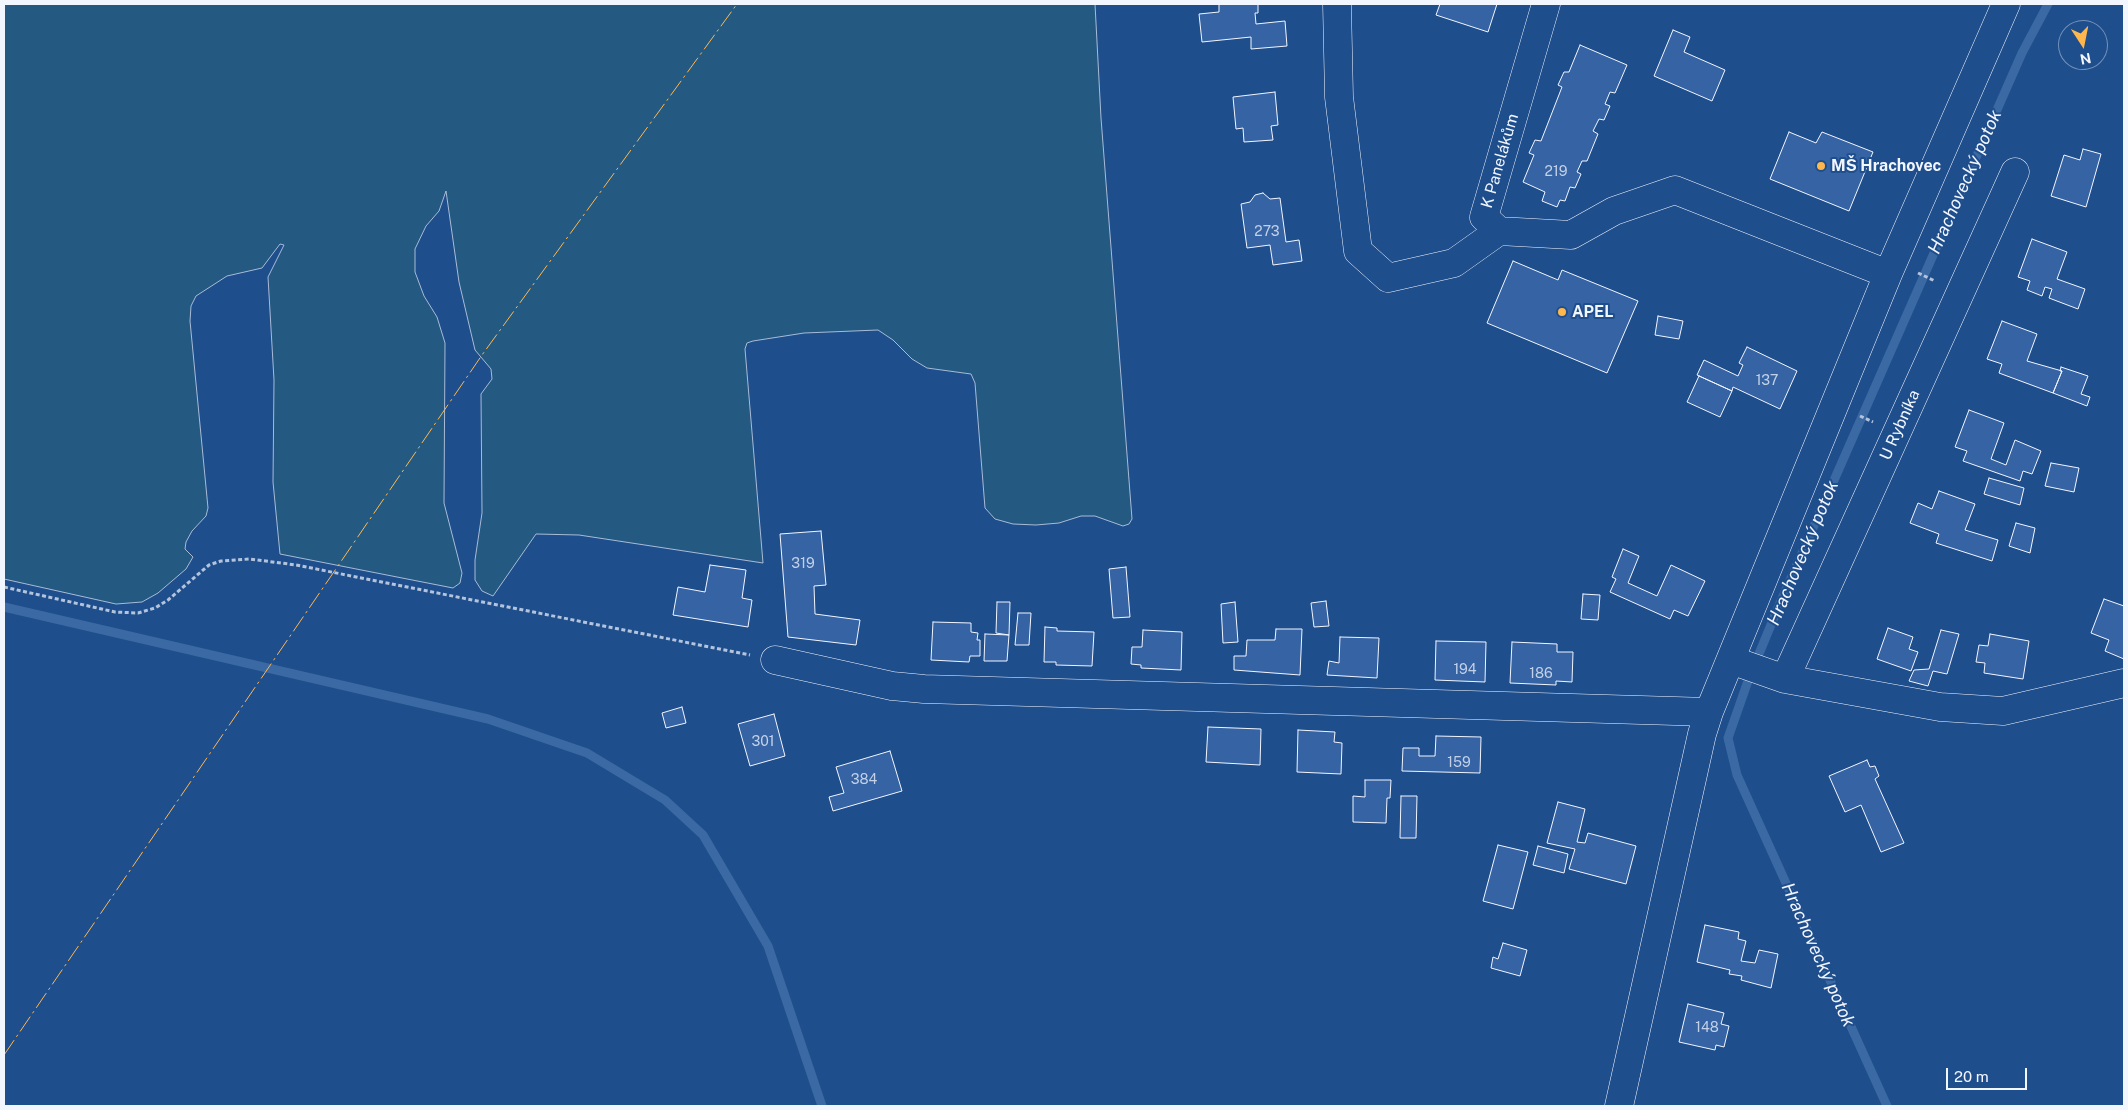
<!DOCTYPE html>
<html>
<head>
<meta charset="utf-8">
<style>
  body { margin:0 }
  #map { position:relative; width:2128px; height:1110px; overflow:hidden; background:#1f4e8c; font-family:"Public Sans",sans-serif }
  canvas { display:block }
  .frame { position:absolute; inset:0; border:5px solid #f2f6ff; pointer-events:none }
  .north { position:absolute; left:2058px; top:20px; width:50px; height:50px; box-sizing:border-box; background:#1f4e8c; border:1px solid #7391ba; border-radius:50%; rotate:169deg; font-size:14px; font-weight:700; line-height:20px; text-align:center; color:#f2f6ff }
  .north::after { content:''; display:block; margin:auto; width:18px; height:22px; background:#ffb74d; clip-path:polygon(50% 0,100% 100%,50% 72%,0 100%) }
  .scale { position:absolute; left:1946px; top:1068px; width:81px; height:22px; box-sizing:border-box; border:2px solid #f2f6ff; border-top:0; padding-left:6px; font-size:15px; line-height:18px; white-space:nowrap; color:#f2f6ff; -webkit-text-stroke:4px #1f4e8c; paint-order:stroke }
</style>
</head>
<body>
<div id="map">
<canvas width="2128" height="1110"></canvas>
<div class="frame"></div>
<div class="north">N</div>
<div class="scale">20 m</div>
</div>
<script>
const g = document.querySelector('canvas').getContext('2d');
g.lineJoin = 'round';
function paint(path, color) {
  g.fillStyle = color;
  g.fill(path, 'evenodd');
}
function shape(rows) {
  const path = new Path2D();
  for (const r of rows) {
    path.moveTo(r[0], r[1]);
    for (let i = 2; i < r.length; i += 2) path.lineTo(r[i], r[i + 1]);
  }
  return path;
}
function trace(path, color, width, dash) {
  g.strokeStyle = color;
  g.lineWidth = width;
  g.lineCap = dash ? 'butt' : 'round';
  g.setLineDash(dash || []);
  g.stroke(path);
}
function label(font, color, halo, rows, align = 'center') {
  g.font = font + ' "Public Sans",sans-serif';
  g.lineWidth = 4;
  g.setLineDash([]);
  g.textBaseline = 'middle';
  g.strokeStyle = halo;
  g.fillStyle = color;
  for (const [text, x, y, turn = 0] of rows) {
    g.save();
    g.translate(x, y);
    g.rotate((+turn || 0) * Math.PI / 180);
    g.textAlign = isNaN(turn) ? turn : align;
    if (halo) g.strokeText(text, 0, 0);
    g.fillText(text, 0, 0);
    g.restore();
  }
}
const green = shape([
  [4,4,1095,4,1101,118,1132,519,1129,524,1123,526,1095,516,1081,516,1059,523,1036,525,1013,524,995,519,985,508,975,383,971,374,927,368,912,359,893,340,878,330,804,333,753,341,747,343,745,349,763,563,579,535,536,534,493,596,482,591,475,580,475,560,482,513,481,394,492,379,491,369,475,350,459,282,446,191,439,211,426,226,415,249,415,272,424,296,437,317,445,343,444,503,462,573,460,583,453,588,280,554,273,482,274,380,268,277,284,245,280,244,262,268,227,276,196,296,191,306,190,321,208,508,206,516,192,531,186,542,185,549,193,557,186,569,158,593,142,602,116,604,4,579,4,4]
]);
paint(green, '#245a82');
trace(green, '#a8bbd7', 1);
trace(shape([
  [4,607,488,719,587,753,665,800,703,835,768,946,822,1106],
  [1887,1106,1737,775,1728,738,1749,678,1780,603,2022,53,2048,4]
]), '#3b69a3', 9);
const building = shape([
  [1219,4,1258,4,1258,13,1255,13,1256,24,1285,21,1287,46,1251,49,1251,37,1202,42,1199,14,1219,12,1219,4],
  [1440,4,1497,4,1488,32,1436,15,1440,4],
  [1673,30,1690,37,1684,52,1725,70,1712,101,1654,76,1673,30],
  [1580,45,1627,65,1615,93,1610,92,1605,104,1610,106,1604,120,1599,119,1593,131,1598,134,1587,161,1582,161,1577,172,1581,174,1575,188,1570,187,1565,201,1560,200,1557,207,1542,201,1545,192,1523,182,1534,155,1529,153,1535,140,1541,141,1562,87,1558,85,1564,72,1569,72,1580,45],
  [1275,92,1278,125,1271,126,1273,140,1244,142,1243,128,1236,129,1233,97,1275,92],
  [1789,132,1816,143,1822,132,1873,152,1849,211,1770,179,1789,132],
  [2083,149,2101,154,2086,207,2051,196,2064,155,2080,160,2083,149],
  [1263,193,1270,199,1280,198,1286,242,1299,240,1302,261,1273,265,1270,245,1247,248,1241,204,1250,202,1255,195,1263,193],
  [2032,239,2067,252,2057,279,2085,289,2078,309,2049,298,2052,289,2045,287,2042,296,2027,290,2030,281,2018,277,2032,239],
  [1513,261,1558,280,1562,270,1638,301,1607,373,1487,323,1513,261],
  [1658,316,1683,321,1679,339,1655,335,1658,316],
  [2002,321,2037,334,2027,361,2062,371,2053,393,1999,373,2002,364,1987,359,2002,321],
  [1747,347,1797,371,1780,409,1733,387,1732,391,1697,375,1704,360,1738,376,1743,365,1739,363,1747,347],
  [2061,367,2088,376,2081,394,2090,397,2087,406,2053,393,2062,371,2060,371,2061,367],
  [1699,376,1732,391,1720,417,1687,402,1699,376],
  [1969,410,2004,423,1991,459,2006,465,2015,440,2041,451,2032,474,2023,471,2020,481,1963,461,1967,451,1955,447,1969,410],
  [2051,463,2079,468,2074,492,2045,486,2051,463],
  [1989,478,2024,488,2020,505,1984,494,1989,478],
  [1939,491,1975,504,1965,530,1998,540,1992,561,1936,543,1939,534,1910,523,1918,503,1932,509,1939,491],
  [2016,523,2035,528,2030,553,2009,546,2016,523],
  [821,531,826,585,814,586,815,614,860,620,856,645,788,637,780,534,821,531],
  [1623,549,1639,556,1628,583,1657,596,1671,565,1705,581,1688,616,1674,610,1670,619,1610,592,1616,579,1612,577,1623,549],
  [710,565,746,570,742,598,752,600,748,627,673,615,678,587,705,592,710,565],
  [1126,567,1130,617,1113,618,1109,569,1126,567],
  [1583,594,1600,595,1598,620,1581,619,1583,594],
  [2104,599,2124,606,2124,659,2105,651,2109,640,2091,633,2104,599],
  [1326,601,1329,626,1314,627,1311,603,1326,601],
  [997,602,1010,602,1009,635,996,633,997,602],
  [1235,602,1238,642,1223,643,1221,604,1235,602],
  [1018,613,1031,613,1029,645,1015,645,1018,613],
  [933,622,971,623,971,632,978,633,977,640,980,640,980,656,970,656,969,662,931,660,933,622],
  [1045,627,1057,628,1057,631,1094,632,1092,666,1056,665,1056,662,1044,662,1045,627],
  [1888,628,1913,637,1909,649,1918,652,1911,671,1877,659,1888,628],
  [1276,629,1302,629,1300,675,1234,670,1234,656,1246,656,1247,640,1275,640,1276,629],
  [1143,630,1182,632,1181,670,1141,668,1141,665,1131,664,1132,647,1142,647,1143,630],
  [1941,630,1959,634,1947,674,1933,671,1928,686,1909,681,1914,670,1929,669,1941,630],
  [985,634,1009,635,1007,661,984,661,985,634],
  [1990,634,2029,641,2023,679,1984,673,1985,663,1976,662,1979,645,1988,646,1990,634],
  [1340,637,1379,638,1377,678,1327,675,1329,661,1339,663,1340,637],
  [1436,641,1486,642,1485,682,1435,680,1436,641],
  [1512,642,1557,644,1557,652,1573,652,1572,682,1556,681,1556,685,1510,683,1512,642],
  [682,707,686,723,666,728,662,713,682,707],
  [774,714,785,756,750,766,738,724,774,714],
  [1208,727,1261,729,1260,765,1206,762,1208,727],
  [1298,730,1335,732,1334,742,1342,743,1341,774,1297,772,1298,730],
  [1436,736,1481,737,1480,773,1402,771,1403,748,1419,748,1419,756,1435,756,1436,736],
  [890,751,902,791,833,811,829,797,844,793,836,767,890,751],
  [1867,760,1870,767,1875,766,1879,776,1875,779,1904,843,1881,852,1861,805,1845,812,1829,776,1867,760],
  [1365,780,1391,780,1390,798,1387,798,1386,823,1353,822,1353,796,1365,797,1365,780],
  [1401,796,1417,796,1416,838,1400,838,1401,796],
  [1558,802,1585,809,1577,842,1585,843,1588,833,1636,846,1626,884,1569,869,1575,849,1547,843,1558,802],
  [1498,845,1528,852,1513,909,1483,901,1498,845],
  [1538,846,1568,854,1564,873,1533,865,1538,846],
  [1705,925,1739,932,1738,939,1746,941,1741,961,1755,963,1759,950,1778,954,1771,988,1741,980,1742,976,1729,974,1730,970,1697,962,1705,925],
  [1503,943,1527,950,1520,976,1491,968,1493,957,1498,959,1503,943],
  [1688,1004,1724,1013,1721,1024,1729,1026,1724,1047,1716,1045,1715,1050,1679,1042,1688,1004]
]);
paint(building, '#3563a3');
trace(building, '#f2f6ff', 1);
const minor = shape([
  [1337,4,1339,97,1358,251,1388,278,1454,263,1499,231],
  [1546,4,1484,217,1499,231,1571,235,1614,211,1675,190,1888,274],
  [775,660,892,686,924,689,1709,712],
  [1731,660,1785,679,1940,707,2003,711,2124,683],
  [1785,679,2015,172],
  [1619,1106,1702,734,1709,712,1888,274,2006,4]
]);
trace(minor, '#f2f6ff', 29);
trace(shape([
  [1918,273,1935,281],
  [1860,416,1873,422],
  [4,587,115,612,138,613,155,608,168,600,209,565,221,561,250,559,296,565,750,655]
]), '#b3c4dc', 3, [4, 2.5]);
trace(minor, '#1f4e8c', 28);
trace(shape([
  [4,1055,482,355,737,4]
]), '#ffb74d', 1, [18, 4, 2.5, 4]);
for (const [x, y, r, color] of [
  [1821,166,5,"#ffb74d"],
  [1562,312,5,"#ffb74d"]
]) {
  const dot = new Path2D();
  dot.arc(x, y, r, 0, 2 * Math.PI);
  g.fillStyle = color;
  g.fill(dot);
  trace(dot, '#1f4e8c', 2);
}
label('14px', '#c3d1e8', null, [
  ["219",1556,172],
  ["273",1267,232],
  ["137",1767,381],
  ["319",803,564],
  ["194",1465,670],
  ["186",1541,674],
  ["301",763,742],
  ["159",1459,763],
  ["384",864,780],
  ["148",1707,1028]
]);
label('16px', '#f2f6ff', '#1f4e8c', [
  ["K Panelákům",1500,161,-74],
  ["U Rybníka",1900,425,-66]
]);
label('bold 16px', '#f2f6ff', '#1f4e8c', [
  ["MŠ Hrachovec",1831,166],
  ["APEL",1572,312]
], 'left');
label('italic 18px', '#f2f6ff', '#1f4e8c', [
  ["Hrachovecký potok",1965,182,-66],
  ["Hrachovecký potok",1803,553,-67],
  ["Hrachovecký potok",1818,955,66]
]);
</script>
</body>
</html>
